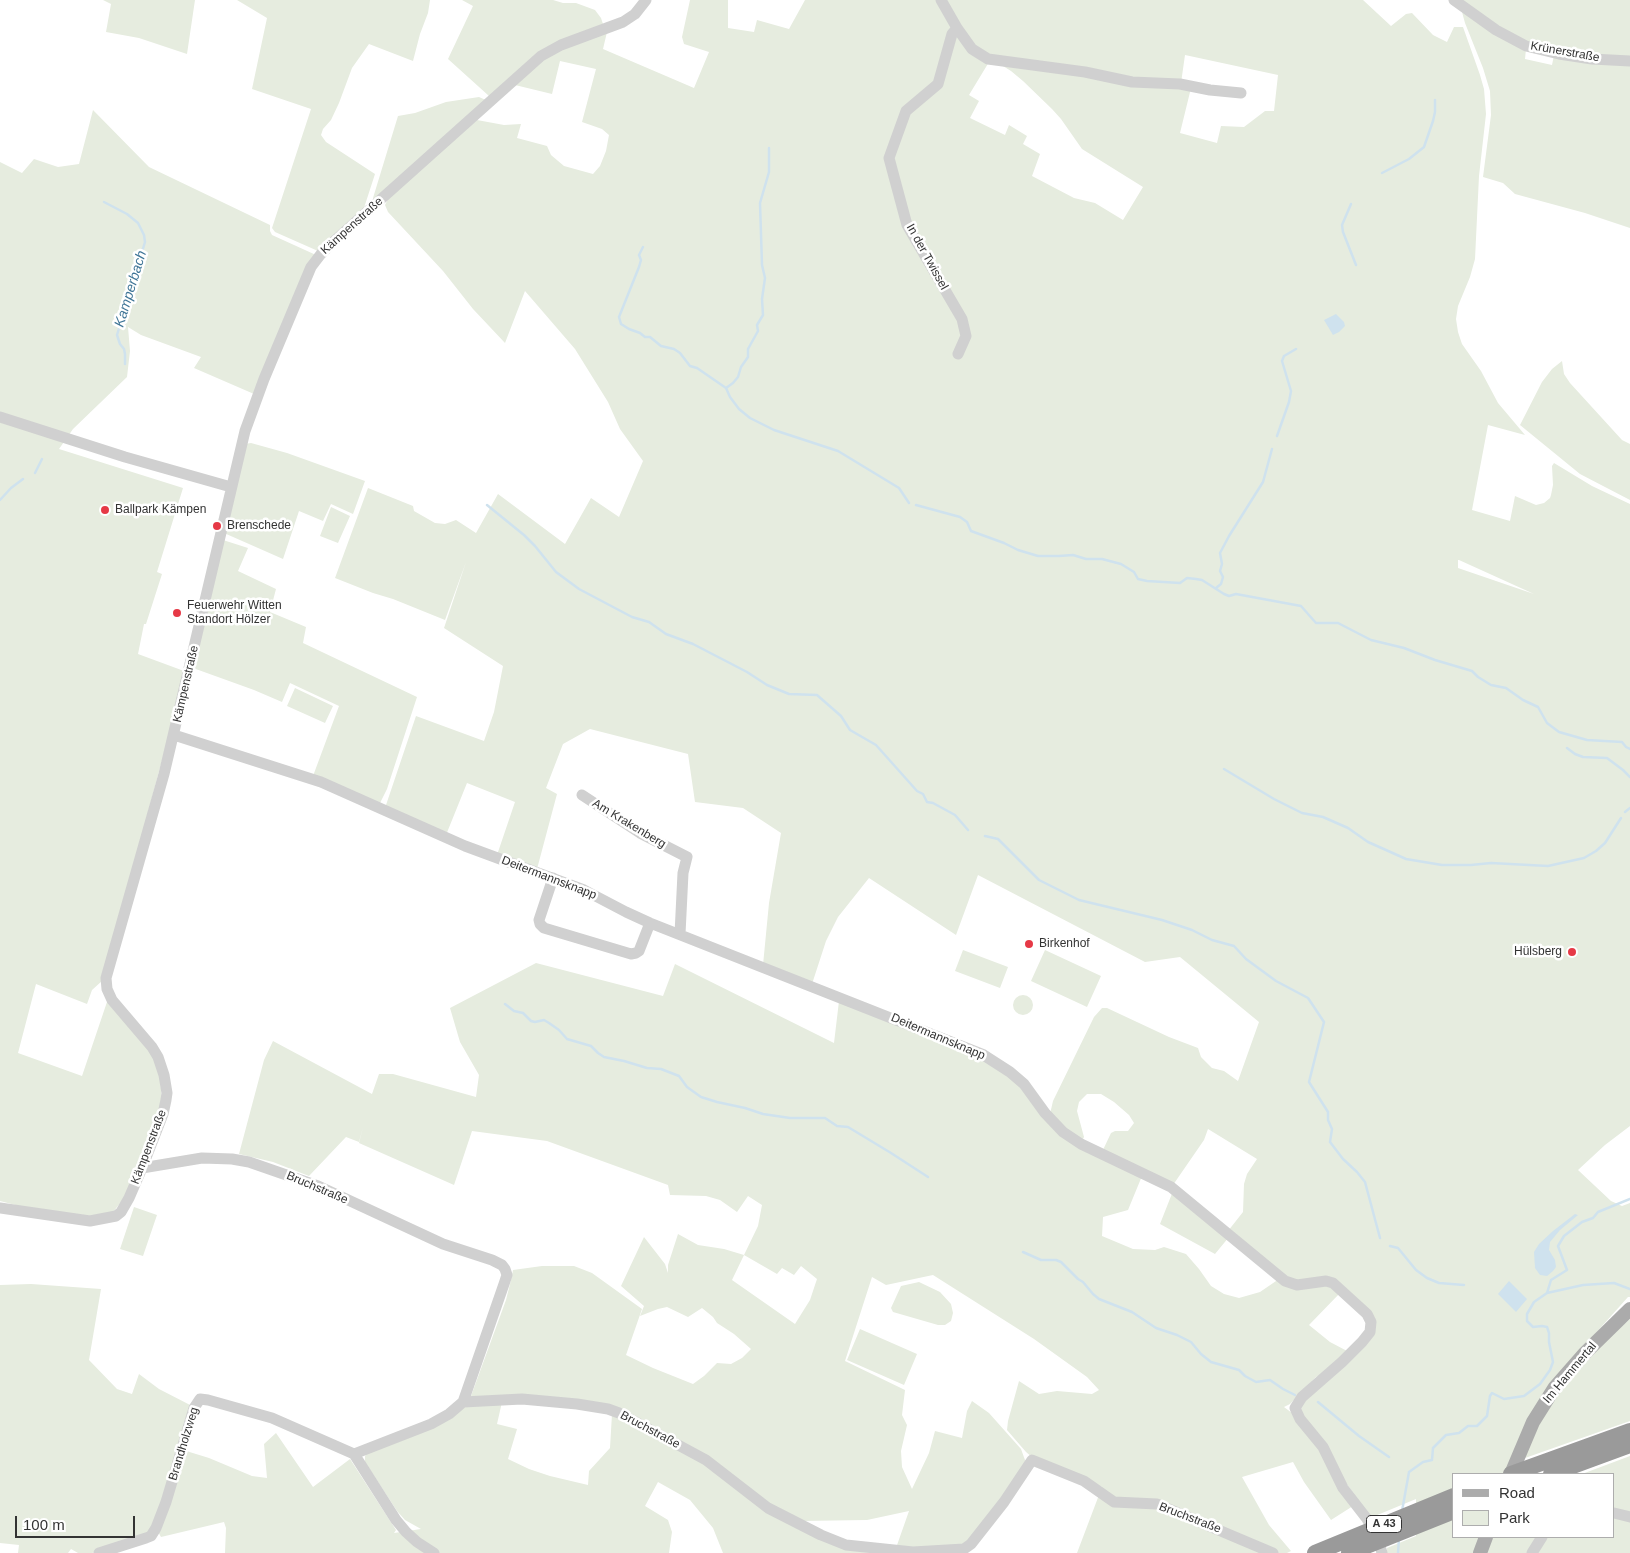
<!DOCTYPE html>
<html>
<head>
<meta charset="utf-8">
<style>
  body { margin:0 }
  #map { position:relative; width:1630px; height:1553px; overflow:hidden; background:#fff; font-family:Arial,sans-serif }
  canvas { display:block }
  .legend { position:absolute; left:1452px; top:1473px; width:162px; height:65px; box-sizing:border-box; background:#fff; border:1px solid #adadad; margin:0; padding:6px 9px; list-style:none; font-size:15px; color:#333 }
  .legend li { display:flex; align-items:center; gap:10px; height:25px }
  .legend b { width:25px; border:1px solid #adadad }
  .scale { position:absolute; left:15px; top:1516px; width:120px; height:22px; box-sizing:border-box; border:2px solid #333; border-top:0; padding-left:6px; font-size:15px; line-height:18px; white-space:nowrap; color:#333; -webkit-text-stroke:4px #fff; paint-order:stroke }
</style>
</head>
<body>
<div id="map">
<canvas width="1630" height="1553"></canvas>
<ul class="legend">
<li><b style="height:6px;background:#ababab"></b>Road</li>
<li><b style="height:14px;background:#e6ecdf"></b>Park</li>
</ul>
<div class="scale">100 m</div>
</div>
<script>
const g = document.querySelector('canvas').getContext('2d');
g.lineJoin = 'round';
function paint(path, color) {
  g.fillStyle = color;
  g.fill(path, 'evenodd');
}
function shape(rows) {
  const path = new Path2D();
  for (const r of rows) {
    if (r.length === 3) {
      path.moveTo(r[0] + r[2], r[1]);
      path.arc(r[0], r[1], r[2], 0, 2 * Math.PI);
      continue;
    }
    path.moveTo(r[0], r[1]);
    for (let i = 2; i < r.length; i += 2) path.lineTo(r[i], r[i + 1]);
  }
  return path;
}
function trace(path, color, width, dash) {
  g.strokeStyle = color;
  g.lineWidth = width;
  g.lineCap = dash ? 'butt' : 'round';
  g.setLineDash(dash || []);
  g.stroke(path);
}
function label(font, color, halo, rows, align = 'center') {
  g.font = font + ' Arial,sans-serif';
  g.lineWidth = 5;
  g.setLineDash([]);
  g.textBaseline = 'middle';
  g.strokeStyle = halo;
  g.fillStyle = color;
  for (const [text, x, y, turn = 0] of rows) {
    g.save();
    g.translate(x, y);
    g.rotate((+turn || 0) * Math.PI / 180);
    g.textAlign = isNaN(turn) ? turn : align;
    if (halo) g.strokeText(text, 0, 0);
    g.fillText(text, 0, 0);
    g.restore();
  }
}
paint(shape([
  [103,0,195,0,187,54,139,38,106,32,111,4],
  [237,0,430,0,428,13,420,34,413,61,369,44,352,68,339,103,331,120,323,129,321,135,326,142,375,174,363,211,318,251,275,232,272,228,311,109,252,89,267,18],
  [462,0,553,0,563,3,576,3,595,10,601,18,603,24,587,31,489,96,448,59,473,6],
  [690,0,728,0,728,28,754,32,757,20,789,29,805,0,1363,0,1391,26,1406,14,1412,13,1433,35,1447,42,1454,27,1463,27,1480,75,1484,89,1486,114,1479,176,1475,259,1470,277,1458,306,1456,319,1458,332,1462,344,1481,371,1498,403,1525,435,1488,425,1472,510,1510,521,1515,496,1536,505,1544,503,1550,498,1551,495,1553,485,1552,466,1554,463,1592,486,1630,504,1630,1126,1605,1145,1578,1170,1611,1201,1622,1206,1630,1203,1630,1297,1628,1297,1552,1382,1527,1424,1504,1474,1454,1474,1454,1537,1481,1537,1475,1553,1387,1553,1387,1548,1416,1536,1416,1499,1370,1518,1359,1505,1359,1501,1346,1483,1320,1435,1301,1415,1300,1406,1303,1399,1344,1363,1369,1339,1373,1329,1373,1319,1367,1311,1334,1281,1328,1278,1299,1282,1291,1280,1228,1231,1243,1212,1244,1184,1247,1174,1257,1159,1208,1129,1204,1140,1173,1185,1102,1152,1111,1133,1115,1131,1128,1131,1134,1123,1129,1115,1114,1102,1101,1094,1087,1094,1079,1102,1077,1111,1084,1137,1082,1141,1059,1124,1050,1114,1053,1101,1094,1017,1102,1008,1107,1008,1169,1037,1198,1048,1201,1057,1212,1068,1224,1071,1238,1081,1259,1022,1180,957,1145,962,978,875,956,935,869,878,838,917,826,941,812,984,763,965,769,903,781,833,743,808,695,802,688,754,590,729,563,744,546,788,557,794,537,869,497,855,515,802,467,783,446,835,385,808,416,716,484,741,494,712,503,666,444,628,466,562,445,620,393,599,373,593,335,578,368,488,413,506,414,511,435,523,445,524,456,520,476,533,498,494,565,544,591,498,619,517,643,461,620,429,608,402,575,349,525,291,505,343,473,309,443,271,388,212,385,205,389,197,477,120,504,125,521,124,517,138,547,146,551,155,564,166,593,174,600,166,606,151,609,135,602,129,582,122,596,69,560,61,552,94,515,85,554,51,607,32,603,49,694,88,709,52,684,44,682,37],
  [980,52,987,57,1103,73,1132,80,1181,83,1185,55,1278,75,1274,111,1265,111,1244,127,1221,126,1217,143,1180,133,1191,88,1180,86,1131,83,1084,73,995,61,1011,71,1023,81,1052,109,1061,119,1082,149,1143,187,1123,220,1095,203,1074,198,1032,176,1040,154,1023,144,1027,136,1009,125,1005,135,970,118,979,101,969,95,989,62,978,55],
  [1458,560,1459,560,1534,594,1458,568],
  [1459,0,1630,0,1630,57,1594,55,1528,42,1498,27],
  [1462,12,1526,49,1525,59,1552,65,1554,55,1630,65,1630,228,1585,213,1515,194,1503,183,1483,177,1491,115,1490,91,1483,68,1465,23],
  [479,97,488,101,374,200,373,198,398,116,415,113,446,102],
  [93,110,149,167,270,225,270,231,272,235,316,255,254,394,194,368,201,357,141,335,128,327,130,351,127,377,73,429,59,449,183,488,157,572,162,574,146,624,144,624,138,654,184,671,182,687,102,981,92,990,87,1004,36,984,18,1053,82,1076,108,999,149,1048,159,1067,162,1100,149,1135,148,1135,149,1136,126,1196,113,1212,101,1217,31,1209,0,1201,0,162,22,173,34,159,58,167,79,164],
  [1562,361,1564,374,1570,383,1622,440,1630,444,1630,500,1580,474,1520,425,1542,382,1552,369],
  [251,443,287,453,365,481,353,514,331,504,323,521,299,511,283,559,224,533,245,444],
  [331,507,350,516,338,543,320,536],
  [223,540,248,548,238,571,276,589,270,612,306,627,303,643,417,697,387,789,380,803,313,776,339,706,290,683,282,702,254,690,193,668],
  [295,688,333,706,325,723,287,706],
  [963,950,1008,967,1000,988,955,971],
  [1045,950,1101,976,1087,1007,1031,981],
  [536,963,663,996,675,964,834,1043,839,1001,981,1056,1022,1086,1049,1121,1142,1176,1128,1210,1103,1217,1102,1236,1133,1249,1155,1250,1164,1247,1186,1254,1199,1269,1211,1286,1224,1294,1239,1298,1260,1292,1279,1279,1326,1283,1341,1292,1309,1325,1330,1342,1349,1352,1326,1373,1316,1377,1290,1404,1284,1407,1292,1413,1312,1435,1353,1506,1331,1520,1304,1482,1293,1462,1242,1477,1269,1525,1291,1551,1287,1553,1077,1553,1102,1487,1033,1458,1026,1452,1007,1430,1008,1421,1019,1381,1039,1394,1057,1391,1092,1394,1099,1390,1087,1377,1034,1339,933,1275,886,1285,872,1277,845,1361,905,1390,902,1415,907,1425,901,1451,902,1467,912,1489,929,1453,935,1431,962,1438,967,1411,972,1401,989,1413,1021,1449,1025,1460,1025,1467,966,1545,896,1548,909,1511,867,1520,801,1521,772,1507,618,1410,471,1396,506,1300,511,1280,513,1270,542,1266,574,1266,592,1273,642,1309,626,1355,653,1368,693,1384,704,1376,717,1363,731,1364,742,1358,751,1349,734,1334,717,1323,713,1317,702,1308,688,1317,667,1307,658,1309,640,1316,644,1306,621,1286,644,1237,665,1264,668,1273,668,1265,678,1234,698,1245,724,1249,744,1255,758,1226,762,1205,748,1196,737,1212,720,1200,706,1196,670,1195,668,1185,547,1141,472,1131,454,1185,359,1143,363,1127,359,1142,346,1137,309,1176,273,1162,239,1154,264,1060,273,1041,372,1094,379,1074,393,1074,476,1097,479,1075,460,1042,450,1008],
  [744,1255,777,1274,782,1268,794,1275,801,1266,817,1279,810,1300,795,1324,732,1280],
  [1023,1005,10],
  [1173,1191,1229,1237,1215,1254,1160,1224],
  [134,1207,157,1215,143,1256,120,1249],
  [919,1282,940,1292,951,1304,953,1313,951,1321,945,1325,938,1325,893,1312,891,1308,901,1286],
  [31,1284,101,1289,89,1360,117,1389,132,1394,139,1374,159,1389,194,1407,150,1533,135,1540,92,1553,78,1553,71,1549,68,1553,18,1553,19,1545,0,1543,0,1285],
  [1630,1319,1630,1421,1525,1458,1535,1425,1552,1398,1613,1334],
  [860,1329,917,1354,904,1385,847,1360],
  [502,1402,497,1424,517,1429,508,1459,529,1469,550,1476,588,1485,589,1471,610,1448,612,1414,711,1465,799,1526,889,1553,723,1553,713,1528,690,1500,658,1482,645,1506,668,1520,672,1532,669,1553,225,1553,226,1528,224,1522,161,1537,157,1530,183,1450,209,1458,252,1476,267,1478,264,1444,276,1433,313,1487,350,1459,396,1530,394,1533,421,1529,405,1520,397,1511,365,1462,365,1456,369,1452,463,1407],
  [1630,1456,1630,1515,1614,1511,1614,1474,1582,1474],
  [1614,1515,1630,1519,1630,1553,1534,1553,1545,1537,1614,1537],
  [1492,1537,1540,1537,1529,1553,1486,1553]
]), '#e6ecdf');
paint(shape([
  [1336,314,1344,322,1345,326,1339,332,1333,335,1324,320],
  [1575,1214,1578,1215,1560,1230,1550,1242,1549,1250,1555,1260,1556,1267,1553,1271,1547,1276,1540,1275,1535,1268,1534,1252,1539,1244,1553,1231],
  [1509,1281,1527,1299,1516,1312,1498,1294]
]), '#cfe2ee');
trace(shape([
  [1382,173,1409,159,1424,147,1433,121,1435,112,1435,100],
  [104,202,127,214,138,223,144,235,145,242,117,335,120,344,124,349,125,354,125,364],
  [1351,204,1342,225,1343,232,1356,265],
  [643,247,639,255,641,260,639,267,619,317,621,324,629,329,640,333,645,337,650,337,661,346,674,349,680,353,690,366,697,368,726,388,730,397,739,409,750,418,774,430,838,451,899,488,909,503],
  [726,388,733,383,738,377,741,367,748,357,748,349,758,331,757,325,763,315,762,299,765,278,762,265,760,203,769,172,769,148],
  [1277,436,1289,402,1291,391,1282,361,1284,356,1296,349],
  [35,473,42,459],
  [0,500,11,488,23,479],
  [487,505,524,535,535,546,556,572,579,589,632,617,649,622,666,634,693,644,747,672,767,685,789,694,817,695,841,716,850,730,876,745,917,791,923,794,927,802,933,803,955,815,968,830],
  [916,505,960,517,967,522,971,531,1004,543,1018,550,1038,556,1059,556,1073,555,1086,559,1102,559,1121,564,1134,572,1138,579,1147,581,1180,583,1187,578,1196,579,1202,580,1224,594,1229,596,1236,594,1301,606,1316,623,1338,623,1371,640,1404,648,1435,660,1472,671,1478,677,1491,685,1506,688,1523,700,1538,707,1547,723,1559,732,1587,740,1622,742,1626,747,1630,749],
  [1216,588,1221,584,1223,577,1220,571,1222,564,1220,553,1229,536,1263,482,1272,449],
  [1567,748,1575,754,1583,757,1607,758,1623,770,1630,777],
  [1224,769,1274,799,1302,813,1323,817,1348,828,1368,842,1386,850,1406,859,1442,865,1471,865,1491,863,1548,866,1584,858,1596,851,1605,843,1621,818],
  [1625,812,1630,808],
  [985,836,998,839,1039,880,1079,900,1162,920,1192,930,1212,940,1234,946,1246,959,1276,981,1308,998,1324,1022,1309,1082,1328,1112,1328,1120,1332,1129,1330,1142,1343,1159,1357,1172,1365,1182,1380,1238],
  [505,1004,514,1011,523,1013,531,1021,535,1022,544,1020,549,1023,559,1030,567,1039,591,1046,598,1053,604,1057,624,1061,647,1068,661,1069,679,1076,687,1087,701,1097,717,1102,745,1108,763,1114,790,1118,825,1118,837,1126,848,1127,891,1153,928,1177],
  [1390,1246,1398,1248,1416,1270,1427,1278,1439,1283,1464,1285],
  [1023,1252,1041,1260,1056,1260,1061,1262,1078,1279,1083,1282,1093,1294,1099,1299,1132,1312,1156,1328,1177,1335,1191,1342,1201,1354,1211,1362,1239,1370,1245,1376,1256,1382,1270,1380,1283,1389,1295,1395],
  [1547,1293,1583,1285,1614,1283,1630,1289],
  [1318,1402,1359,1436,1389,1457],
  [1402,1511,1409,1472,1423,1462,1432,1460,1433,1448,1446,1435,1459,1433,1468,1426,1477,1426,1487,1416,1490,1396,1492,1393,1504,1399,1524,1396,1540,1384,1550,1370,1553,1362,1549,1342,1549,1333,1547,1327,1542,1326,1533,1327,1527,1321,1527,1314,1534,1302,1547,1293,1551,1280,1567,1270,1558,1246,1564,1236,1582,1222,1593,1218,1598,1212,1630,1199],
  [1398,1553,1399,1539]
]), '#cfe2ee', 2.5);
trace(shape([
  [941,0,957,28,972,49,988,59,1085,72,1132,82,1180,84,1210,90,1241,93],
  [1454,0,1496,30,1526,46,1559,54,1592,59,1630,61],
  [957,28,952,34,938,84,906,111,889,158,907,225,962,319,966,336,958,354],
  [0,417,125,457,231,487],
  [174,735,321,782,465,846,584,890,626,912,650,923,982,1054,1010,1072,1024,1084,1045,1113,1063,1132,1081,1144,1171,1187,1285,1281,1297,1285,1326,1281,1333,1283,1367,1314,1371,1322,1370,1332,1362,1342,1342,1362,1302,1397,1295,1408,1300,1419,1323,1447,1343,1488,1367,1519,1377,1535,1382,1553],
  [582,795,640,833,687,857,683,873,680,934],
  [553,878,539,920,540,924,544,928,631,954,636,953,639,951,650,923],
  [142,1168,202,1158,232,1159,249,1162,318,1186,443,1244,492,1260,502,1265,505,1269,507,1275,504,1284,463,1402,449,1414,431,1424,354,1454],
  [0,1208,90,1221,116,1216,121,1212,129,1198,142,1168,163,1114,166,1100,167,1093,164,1075,158,1057,152,1047,112,1000,107,989,106,978,164,774,245,431,264,379,311,267,321,254,332,243,541,56,561,45,623,22,635,14,646,0],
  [463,1402,522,1399,577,1404,608,1409,619,1413,706,1460,768,1508,821,1535,846,1545,913,1552,964,1549,971,1544,1004,1502,1032,1460,1084,1481,1114,1502,1157,1504,1273,1553],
  [1614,1513,1630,1517],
  [99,1553,146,1538,151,1536,156,1528,166,1502,194,1408,200,1399,208,1400,272,1418,354,1454,396,1520,406,1532,417,1542,434,1553],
  [1532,1553,1542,1537]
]), '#d0d0d0', 11);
trace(shape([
  [1511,1474,1533,1422,1555,1387,1584,1354,1630,1309],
  [1480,1553,1486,1537]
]), '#ababab', 14);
trace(shape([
  [1511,1474,1630,1431],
  [1551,1474,1630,1445]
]), '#9a9a9a', 16);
trace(shape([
  [1315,1553,1454,1496],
  [1349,1553,1454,1511]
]), '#9a9a9a', 16);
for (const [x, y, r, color] of [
  [105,510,5,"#e63946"],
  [217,526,5,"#e63946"],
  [177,613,5,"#e63946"],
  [1029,944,5,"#e63946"],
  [1572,952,5,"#e63946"]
]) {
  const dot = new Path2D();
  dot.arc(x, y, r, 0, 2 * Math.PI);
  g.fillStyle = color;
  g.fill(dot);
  trace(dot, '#fff', 2);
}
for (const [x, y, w] of [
  [1384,1524,35]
]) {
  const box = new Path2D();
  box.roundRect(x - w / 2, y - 8.5, w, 17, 4);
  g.fillStyle = '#fff';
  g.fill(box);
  trace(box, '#333', 1);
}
label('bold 11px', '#333', null, [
  ["A 43",1384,1524]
]);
label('12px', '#333', '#fff', [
  ["Krünerstraße",1565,52,10],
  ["Kämpenstraße",352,226,-42],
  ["In der Twissel",927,257,61],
  ["Kämpenstraße",186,684,-77],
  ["Am Krakenberg",629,824,31],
  ["Deitermannsknapp",549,878,21],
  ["Deitermannsknapp",938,1037,23],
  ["Kämpenstraße",149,1147,-69],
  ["Bruchstraße",317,1188,23],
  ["Im Hammertal",1570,1373,-50],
  ["Bruchstraße",650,1430,28],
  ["Brandholzweg",184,1444,-73],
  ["Bruchstraße",1190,1518,21]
]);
label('12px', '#333', '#fff', [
  ["Ballpark Kämpen",115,510],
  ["Brenschede",227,526],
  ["Feuerwehr Witten",187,606],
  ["Standort Hölzer",187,620],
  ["Birkenhof",1039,944],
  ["Hülsberg",1562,952,"right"]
], 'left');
label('italic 14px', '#3f7597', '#fff', [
  ["Kamperbach",131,289,-73]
]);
</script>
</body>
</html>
